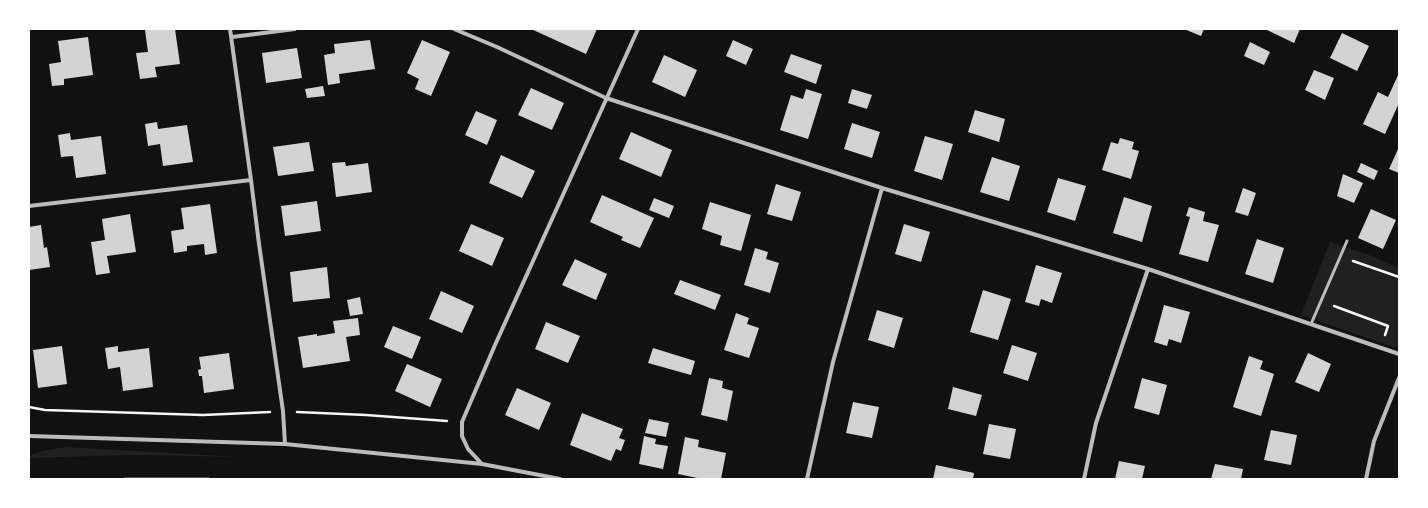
<!DOCTYPE html>
<html>
<head>
<meta charset="utf-8">
<style>
  body { margin:0 }
  #map { position:relative; width:1428px; height:508px; overflow:hidden; background:#111; font-family:Raleway,sans-serif }
  canvas { display:block }
  .frame { position:absolute; inset:0; border:30px solid #fff; pointer-events:none }
</style>
</head>
<body>
<div id="map">
<canvas width="1428" height="508"></canvas>
<div class="frame"></div>
</div>
<script>
const g = document.querySelector('canvas').getContext('2d');
g.lineJoin = 'round';
function paint(path, color) {
  g.fillStyle = color;
  g.fill(path, 'evenodd');
}
function shape(rows) {
  const path = new Path2D();
  for (const r of rows) {
    path.moveTo(r[0], r[1]);
    for (let i = 2; i < r.length; i += 2) path.lineTo(r[i], r[i + 1]);
  }
  return path;
}
function trace(path, color, width, dash) {
  g.strokeStyle = color;
  g.lineWidth = width;
  g.lineCap = dash ? 'butt' : 'round';
  g.setLineDash(dash || []);
  g.stroke(path);
}
paint(shape([
  [1330,242,1369,255,1399,268,1399,339,1396,348,1301,315],
  [65,447,240,457,133,455,29,458,29,456,43,451]
]), '#202020');
paint(shape([
  [149,29,175,29,180,64,155,67,157,77,140,79,136,53,148,52,145,30],
  [531,29,597,29,586,54],
  [1184,29,1204,29,1201,36],
  [1268,29,1300,29,1294,43,1267,30],
  [1342,33,1369,46,1357,71,1330,58],
  [88,37,93,75,64,79,64,85,52,86,49,64,61,62,58,41],
  [370,40,375,69,339,74,340,83,328,85,324,55,335,53,334,44],
  [422,40,450,52,431,96,415,89,419,79,407,73],
  [733,40,753,49,746,65,726,56],
  [1250,42,1270,52,1264,65,1244,56],
  [297,48,302,78,266,83,262,53],
  [791,54,822,65,816,84,784,72],
  [664,55,697,70,685,97,652,82],
  [1314,70,1334,78,1325,100,1305,90],
  [1399,73,1399,103,1385,134,1363,124,1378,92,1388,97],
  [323,86,325,96,307,98,305,89],
  [531,88,564,103,552,130,518,115],
  [806,89,822,94,808,139,780,130,791,95,803,99],
  [852,89,872,95,867,109,848,103],
  [975,110,1005,119,999,142,968,132],
  [476,111,497,120,487,145,465,135],
  [157,122,158,129,187,125,193,162,163,166,160,144,148,146,145,124],
  [852,123,880,132,872,158,844,149],
  [631,132,672,150,661,177,619,159],
  [70,133,71,140,101,136,106,174,76,178,73,156,61,157,58,135],
  [925,136,953,144,942,180,914,171],
  [1120,138,1134,142,1132,149,1139,151,1131,179,1102,170,1111,142,1118,144],
  [309,142,314,171,278,176,273,147],
  [1399,147,1399,173,1389,169],
  [501,155,535,171,522,198,489,183],
  [992,157,1020,166,1009,201,980,192],
  [345,162,346,166,368,163,372,192,336,197,332,163],
  [1361,163,1378,171,1374,180,1357,172],
  [1343,174,1363,183,1354,203,1337,196],
  [1058,178,1086,186,1075,221,1047,212],
  [776,184,801,192,792,221,767,214],
  [1243,188,1256,193,1248,216,1235,212],
  [602,195,654,218,640,248,621,240,623,237,590,222],
  [1124,197,1152,206,1142,242,1113,233],
  [654,198,674,206,669,218,649,210],
  [317,201,321,231,285,236,281,206],
  [710,202,751,215,741,251,720,245,722,236,702,229],
  [210,204,217,253,205,255,204,244,187,246,187,251,174,253,171,231,184,229,181,208],
  [1189,207,1205,212,1203,221,1219,225,1208,262,1179,254,1190,217,1186,216],
  [1371,209,1396,220,1383,249,1358,238],
  [130,214,136,252,107,256,110,273,96,275,91,242,105,240,102,219],
  [471,224,504,238,492,266,459,251],
  [904,224,930,232,921,262,895,254],
  [41,225,44,248,47,247,50,267,29,270,29,227],
  [1257,239,1284,248,1273,283,1245,274],
  [755,248,768,252,766,259,779,263,770,293,744,285],
  [575,259,607,274,596,300,562,285],
  [1036,265,1062,273,1052,303,1041,299,1039,306,1025,302],
  [327,267,330,298,293,302,290,272],
  [680,280,721,295,715,310,674,294],
  [983,290,1011,299,998,340,970,332],
  [441,291,474,306,462,333,429,319],
  [360,297,363,314,350,316,347,300],
  [1164,305,1190,312,1181,343,1169,339,1167,346,1154,342],
  [877,310,903,318,894,348,868,340],
  [736,313,749,318,747,324,759,328,749,358,724,350],
  [358,318,360,335,346,337,350,361,303,368,298,337,317,334,317,336,335,333,333,321],
  [546,322,580,336,568,363,535,349],
  [393,326,421,337,412,359,384,347],
  [1012,345,1037,353,1028,381,1003,373],
  [62,346,67,384,38,388,33,350],
  [118,346,118,352,149,348,153,387,123,391,120,367,108,369,105,348],
  [653,348,695,361,691,375,648,363],
  [229,353,234,389,204,393,202,376,199,376,198,370,201,369,199,357],
  [1308,353,1331,364,1319,392,1295,382],
  [1249,356,1263,361,1260,369,1274,374,1261,416,1233,407],
  [407,364,442,379,430,407,395,391],
  [709,378,723,381,722,388,733,391,727,421,701,415],
  [1142,378,1167,385,1159,415,1134,408],
  [953,387,982,395,976,416,948,409],
  [517,388,551,403,539,430,505,415],
  [853,402,879,407,872,438,846,433],
  [582,413,623,429,619,438,625,440,621,451,616,449,611,461,570,445],
  [649,419,669,423,666,437,645,433],
  [989,424,1016,429,1010,459,983,454],
  [1271,430,1297,435,1291,465,1264,460],
  [644,436,656,439,655,444,668,446,663,469,639,464],
  [685,437,699,440,698,447,726,453,721,479,702,479,678,474],
  [1119,461,1145,466,1142,479,1115,479],
  [1215,464,1243,469,1241,479,1211,479],
  [936,465,974,473,973,479,933,479]
]), '#d3d3d3');
trace(shape([
  [1398,29,1399,29],
  [1353,261,1399,277],
  [1334,306,1388,326,1385,335],
  [29,407,45,410,203,415,270,412],
  [297,412,366,415,447,421]
]), '#f5f5f5', 2.5);
trace(shape([
  [1311,324,1347,241]
]), '#bcbcbc', 3);
trace(shape([
  [230,29,251,180,259,244,283,411,285,444],
  [454,29,497,47,606,98,882,188,1148,269,1399,354],
  [232,37,295,29],
  [29,206,251,180],
  [29,436,285,444,482,464,560,479],
  [482,464,468,449,462,436,462,422,495,345,638,29],
  [807,479,833,362,882,188],
  [1084,479,1096,423,1148,269],
  [1366,479,1374,441,1399,378]
]), '#bcbcbc', 4);
trace(shape([
  [125,479,209,479]
]), '#9a9a9a', 3);
</script>
</body>
</html>
